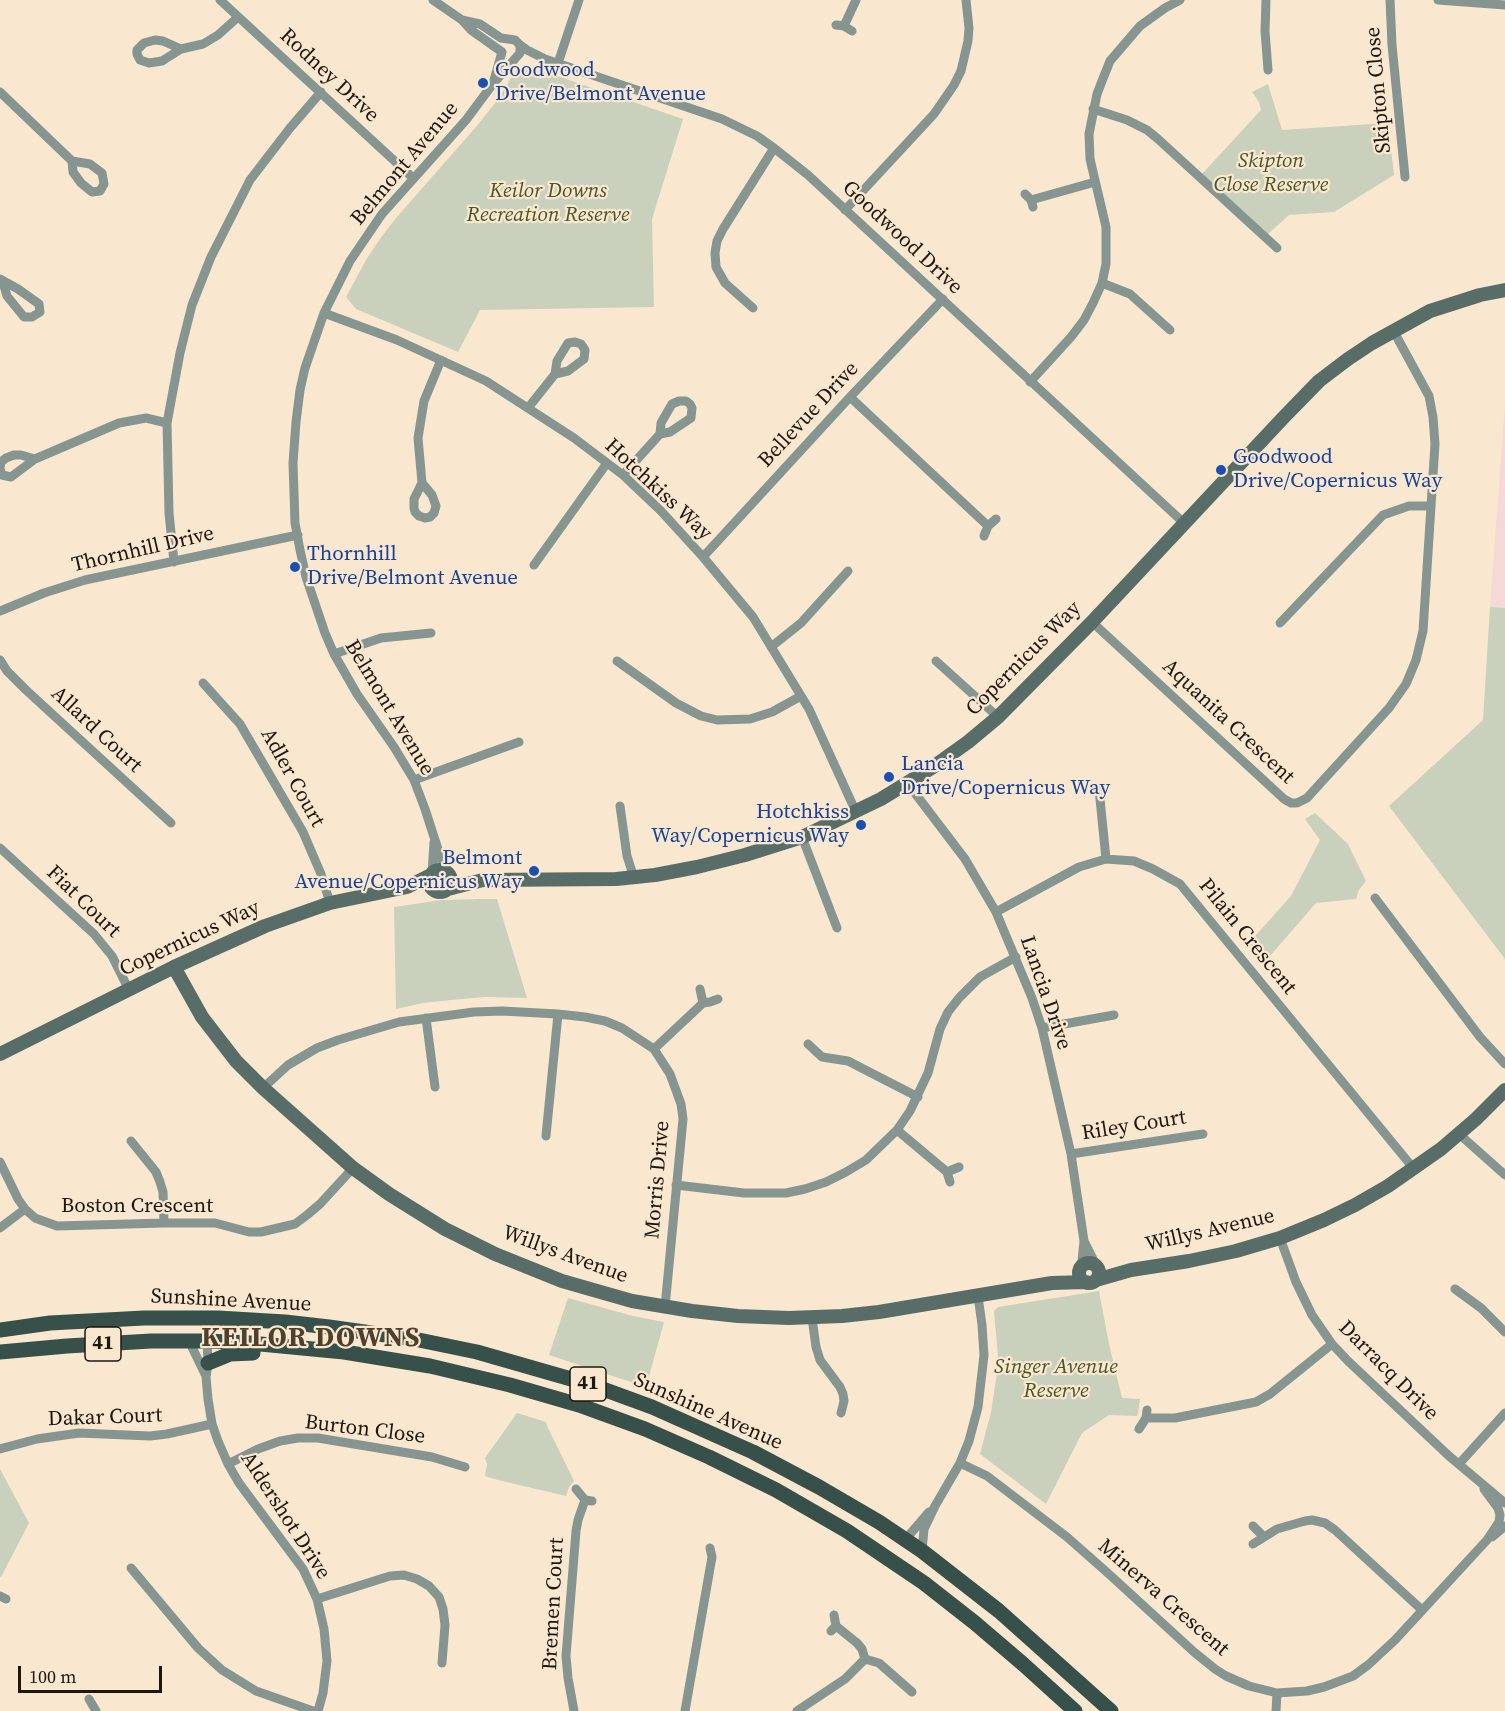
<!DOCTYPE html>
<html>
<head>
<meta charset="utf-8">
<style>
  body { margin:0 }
  #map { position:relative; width:1505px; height:1711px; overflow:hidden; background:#fae7cf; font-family:"Source Serif 4",serif }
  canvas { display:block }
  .scale { position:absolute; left:18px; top:1666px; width:144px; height:27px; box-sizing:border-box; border:3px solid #1e170e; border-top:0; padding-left:8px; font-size:18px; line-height:21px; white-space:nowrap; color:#1e170e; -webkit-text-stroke:4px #fae7cf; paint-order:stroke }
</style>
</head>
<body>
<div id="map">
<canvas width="1505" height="1711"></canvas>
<div class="scale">100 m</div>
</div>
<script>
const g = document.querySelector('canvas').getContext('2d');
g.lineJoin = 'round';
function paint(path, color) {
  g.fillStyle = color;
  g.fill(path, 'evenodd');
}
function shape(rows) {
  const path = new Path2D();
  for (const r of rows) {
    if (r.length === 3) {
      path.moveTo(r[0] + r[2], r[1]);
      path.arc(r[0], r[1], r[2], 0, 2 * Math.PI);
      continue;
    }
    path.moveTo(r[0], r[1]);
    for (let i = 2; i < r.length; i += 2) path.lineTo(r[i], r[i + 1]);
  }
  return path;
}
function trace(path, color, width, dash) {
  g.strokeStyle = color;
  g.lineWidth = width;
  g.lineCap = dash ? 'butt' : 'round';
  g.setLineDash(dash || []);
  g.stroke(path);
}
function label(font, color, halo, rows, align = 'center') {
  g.font = font + ' "Source Serif 4",serif';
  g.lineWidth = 4.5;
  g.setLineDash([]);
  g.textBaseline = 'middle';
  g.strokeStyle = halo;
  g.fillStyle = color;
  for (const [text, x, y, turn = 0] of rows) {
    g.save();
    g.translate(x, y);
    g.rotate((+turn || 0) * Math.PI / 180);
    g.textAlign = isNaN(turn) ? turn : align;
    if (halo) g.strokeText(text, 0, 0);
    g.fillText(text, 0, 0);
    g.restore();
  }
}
paint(shape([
  [1505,404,1505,608,1490,607]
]), '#f4d9d6');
paint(shape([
  [528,66,683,119,652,219,654,307,480,310,458,352,356,309,346,297,366,260,380,239,396,218,476,127,499,98,515,71],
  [1268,84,1282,130,1388,123,1394,175,1334,212,1289,215,1268,234,1202,174,1261,110,1259,102,1252,92],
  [1490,607,1505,608,1505,959,1389,806,1483,720],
  [1315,813,1348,844,1366,881,1359,890,1356,899,1316,903,1263,964,1247,945,1291,896,1320,840,1305,819],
  [480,899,497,899,527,998,485,997,451,1000,423,1003,396,1009,394,907,442,900],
  [1099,1291,1109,1344,1122,1398,1140,1399,1138,1413,1137,1416,1109,1415,1082,1433,1046,1504,980,1454,991,1412,997,1373,998,1356,994,1311,998,1307],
  [568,1298,633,1316,664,1322,646,1387,549,1355],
  [517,1413,546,1422,548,1428,574,1481,569,1487,566,1496,498,1480,485,1476,487,1464,485,1458],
  [0,1469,29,1523,1,1577,0,1577]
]), '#c9d0bc');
trace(shape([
  [220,0,413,178],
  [433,0,462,20,471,30,502,52],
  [1266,0,1265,31,1268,70],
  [1390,0,1392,45,1405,177],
  [1438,0,1505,5],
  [836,25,844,26,852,31],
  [844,26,856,0],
  [520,45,527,50,545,59,722,119,757,136,774,148,808,175,1185,524],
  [181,49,163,41,155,40,144,43,137,50,137,54,140,60,149,63,162,61,181,49,203,44,218,35,238,17],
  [558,63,579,0],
  [494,80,502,52],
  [0,92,72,161,90,164,102,173,104,184,100,191,92,192,81,183,73,172,72,161],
  [1093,109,1127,120,1147,130,1158,139,1277,248],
  [1025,194,1031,200,1033,207],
  [1031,200,1095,182],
  [845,210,934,114,954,85,961,71,968,41,969,28,966,0],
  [0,279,18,289,39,304,40,312,32,317,24,317,7,296,3,282],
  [1102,283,1130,294,1170,330],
  [753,308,725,283,716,267,715,253,717,241,723,229,774,148],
  [324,313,397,340,486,381,574,438,623,475,661,511,703,557,753,617,809,709,856,812],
  [1030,382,1071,337,1084,320,1093,303,1102,283,1106,264,1106,227,1090,159,1089,134,1097,94,1104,76,1110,61,1140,26,1165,8,1180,0],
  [850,397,988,526],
  [528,408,555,374,557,361,568,343,575,342,581,344,585,350,584,359,568,371,555,374],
  [0,467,1,462,6,458,14,455,21,455,35,459],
  [0,469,2,475,11,477,35,459,119,423,146,418,167,423],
  [623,475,660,434,670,432,691,418,692,408,690,404,686,401,679,401,672,404,661,423,660,434],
  [422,483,414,499,414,508,415,512,419,516,425,518,430,517,434,513,436,506,432,495,422,483,418,438,424,401,441,360],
  [984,536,988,526,996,519],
  [703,557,850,397,943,299],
  [174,562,169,513,167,423,180,353,192,305,211,257,250,180,290,128,321,92],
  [534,565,607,463],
  [0,611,44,593,85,580,298,535],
  [1092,622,1284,799,1291,803,1297,803,1307,798,1389,708,1406,684,1416,660,1423,631,1435,444,1433,417,1429,396,1393,330],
  [1280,623,1383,515,1409,506,1431,506],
  [771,647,801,623,848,571],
  [334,654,381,638,431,633],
  [0,660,7,671,26,690,171,823],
  [617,661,676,703,701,716,717,720,750,719,772,712,801,696],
  [936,661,998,717],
  [203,683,240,724,303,832,321,874,330,903],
  [414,780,519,742],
  [908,784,965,859,996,912,1032,998,1042,1028,1071,1154,1084,1241,1082,1261,1080,1267],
  [1099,789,1106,859],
  [620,806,627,856,634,878],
  [802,837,837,928],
  [0,848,94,934,112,956,129,990],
  [445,871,425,809,414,780,394,747,357,694,334,654,325,633,306,577,300,550,295,523,293,463,296,422,300,390,305,368,324,313,350,261,382,214,466,120,492,85,520,53,520,45,515,40,501,38,480,24,462,20],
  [432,874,434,842],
  [1375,898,1480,1037,1505,1064],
  [996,912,1079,867,1106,859,1134,861,1153,869,1180,884,1414,1169],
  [700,989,703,1003],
  [426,1018,435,1087],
  [1042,1028,1114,1015],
  [808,1044,822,1057,848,1061,918,1097],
  [654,1049,703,1003,710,1002,718,999],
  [263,1088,288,1065,317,1048,338,1040,399,1022,474,1012,502,1011,558,1014,585,1017,605,1021,622,1028,654,1049,670,1074,681,1104,683,1119,665,1307],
  [897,1130,947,1172,950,1182],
  [1459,1134,1505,1175],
  [546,1136,558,1014],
  [131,1141,156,1172,160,1182,163,1192,164,1223],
  [1071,1154,1203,1134],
  [0,1162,18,1199,25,1209,35,1218,57,1226,164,1223,215,1223,249,1232,261,1232,295,1224,307,1215,320,1204,353,1168],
  [947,1172,959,1167],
  [676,1185,744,1193,786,1193,805,1189,826,1182,846,1172,866,1160,897,1130,910,1111,928,1073,940,1029,948,1012,959,998,980,977,1016,957],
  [0,1228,25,1209],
  [1280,1238,1296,1282,1312,1315,1332,1344,1348,1361,1449,1456,1505,1503],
  [1085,1243,1096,1265],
  [1455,1289,1481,1308,1505,1332],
  [812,1318,816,1347,820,1360,840,1387,843,1394,844,1401,841,1413],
  [189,1341,205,1374],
  [207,1341,208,1363,206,1377,208,1399,212,1424,218,1441,228,1464,239,1483,303,1569,317,1599,324,1629,327,1661,323,1693,318,1711],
  [1146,1418,1175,1418,1256,1402,1270,1394,1332,1344],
  [1139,1429,1146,1418,1147,1410],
  [0,1449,37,1439,79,1433,150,1436,167,1434,212,1424],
  [960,1463,987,1476,1067,1537,1110,1575,1194,1652,1215,1669,1226,1676,1249,1686,1277,1693,1307,1691,1324,1687,1353,1676,1368,1665,1395,1640,1487,1540,1499,1522,1500,1515],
  [228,1464,258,1449,280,1441,298,1438,318,1438,432,1457,465,1467],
  [1459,1464,1505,1413],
  [576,1489,585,1500,592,1501],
  [1484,1489,1498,1508,1500,1515],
  [1253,1526,1263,1536],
  [1492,1537,1505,1526],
  [905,1540,929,1512],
  [1253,1544,1277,1529,1305,1521,1312,1520,1325,1523,1335,1530,1422,1610],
  [922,1551,924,1529,935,1506,960,1463,969,1441,978,1407,984,1355,982,1325,978,1296],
  [131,1568,198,1648,222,1670,256,1691,313,1711],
  [0,1596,6,1599],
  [317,1599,390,1576,404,1575,417,1579,429,1586,439,1597,443,1609,445,1625,442,1663],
  [836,1626,857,1643,862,1649,865,1659],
  [831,1631,836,1626,834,1615],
  [865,1659,879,1663,912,1692],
  [89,1699,96,1711],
  [574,1711,568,1678,566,1656,576,1531,578,1520,585,1500],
  [685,1711,712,1557,710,1548],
  [797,1711,845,1679,865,1659],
  [1276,1711,1277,1693]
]), '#879591', 9);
trace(shape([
  [440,881,11],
  [448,889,483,880,616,879,655,875,697,867,745,855,802,837,881,799,933,767,968,742,998,717,1092,622,1283,418,1319,381,1348,359,1372,343,1430,311,1480,295,1505,290],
  [174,967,202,1017,236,1061,263,1088,353,1168,389,1194,445,1229,495,1254,562,1281,632,1301,692,1311,738,1316,789,1318,842,1316,879,1312,1052,1283,1086,1282],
  [0,1054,174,967,265,926,330,903,407,887,431,875],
  [1089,1273,10],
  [1096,1280,1131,1270,1189,1261,1236,1251,1280,1238,1324,1220,1355,1205,1388,1186,1441,1149,1476,1119,1505,1090]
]), '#586d67', 14);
trace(shape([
  [0,1330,50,1323,144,1318,218,1318,285,1322,329,1327,414,1339,477,1352,592,1385,652,1407,753,1452,819,1487,879,1522,922,1551,999,1611,1111,1711],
  [0,1352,67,1346,151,1341,207,1341,250,1343,344,1352,430,1366,510,1385,579,1405,645,1429,709,1457,776,1490,847,1531,924,1583,975,1623,1023,1664,1075,1711],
  [208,1363,230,1354,253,1353]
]), '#37504a', 15);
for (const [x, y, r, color] of [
  [483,83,6,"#1a4fb4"],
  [1221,470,6,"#1a4fb4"],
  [295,567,6,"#1a4fb4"],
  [889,777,6,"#1a4fb4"],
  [861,825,6,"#1a4fb4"],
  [534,871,6,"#1a4fb4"]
]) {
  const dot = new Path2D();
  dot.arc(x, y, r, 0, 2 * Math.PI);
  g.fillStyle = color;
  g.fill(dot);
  trace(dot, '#fae7cf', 2);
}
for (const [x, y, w] of [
  [103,1344,36],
  [588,1384,36]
]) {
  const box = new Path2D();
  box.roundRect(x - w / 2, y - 17, w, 34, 4.5);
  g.fillStyle = '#fae7cf';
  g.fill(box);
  trace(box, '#1e170e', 1.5);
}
label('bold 20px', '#1e170e', null, [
  ["41",103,1344],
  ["41",588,1384]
]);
label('21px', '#164399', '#fae7cf', [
  ["Goodwood",495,71],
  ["Drive/Belmont Avenue",495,95],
  ["Goodwood",1233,458],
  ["Drive/Copernicus Way",1233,482],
  ["Thornhill",307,555],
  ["Drive/Belmont Avenue",307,579],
  ["Lancia",901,765],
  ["Drive/Copernicus Way",901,789],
  ["Hotchkiss",849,813,"right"],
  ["Way/Copernicus Way",849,837,"right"],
  ["Belmont",522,859,"right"],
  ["Avenue/Copernicus Way",522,883,"right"]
], 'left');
label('21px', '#1e170e', '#fae7cf', [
  ["Rodney Drive",329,76,43],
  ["Skipton Close",1379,90,-95],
  ["Belmont Avenue",405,164,-50],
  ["Goodwood Drive",902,238,43],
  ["Bellevue Drive",809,415,-47],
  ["Hotchkiss Way",658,490,43],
  ["Thornhill Drive",143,550,-13],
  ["Copernicus Way",1024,659,-45],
  ["Belmont Avenue",389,708,59],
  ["Aquanita Crescent",1228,722,43],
  ["Allard Court",96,730,43],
  ["Adler Court",292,778,61],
  ["Fiat Court",83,902,44],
  ["Pilain Crescent",1247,937,51],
  ["Copernicus Way",190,939,-25],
  ["Lancia Drive",1045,993,71],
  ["Riley Court",1134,1126,-9],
  ["Morris Drive",658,1180,-85],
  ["Boston Crescent",137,1207],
  ["Willys Avenue",1210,1231,-13],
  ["Willys Avenue",565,1255,20],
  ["Sunshine Avenue",231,1301,3],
  ["Darracq Drive",1388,1371,45],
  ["Sunshine Avenue",708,1412,24],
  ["Dakar Court",105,1418,-2],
  ["Burton Close",365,1430,7],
  ["Aldershot Drive",285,1516,57],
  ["Minerva Crescent",1163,1598,41],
  ["Bremen Court",554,1604,-87]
]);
label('italic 21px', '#485526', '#fae7cf', [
  ["Skipton",1271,162],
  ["Close Reserve",1271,186],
  ["Keilor Downs",548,192],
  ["Recreation Reserve",548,216],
  ["Singer Avenue",1056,1368],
  ["Reserve",1056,1392]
]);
g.letterSpacing = '1.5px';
label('bold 27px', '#4f402c', '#fae7cf', [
  ["KEILOR DOWNS",311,1339]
]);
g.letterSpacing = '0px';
</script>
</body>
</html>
